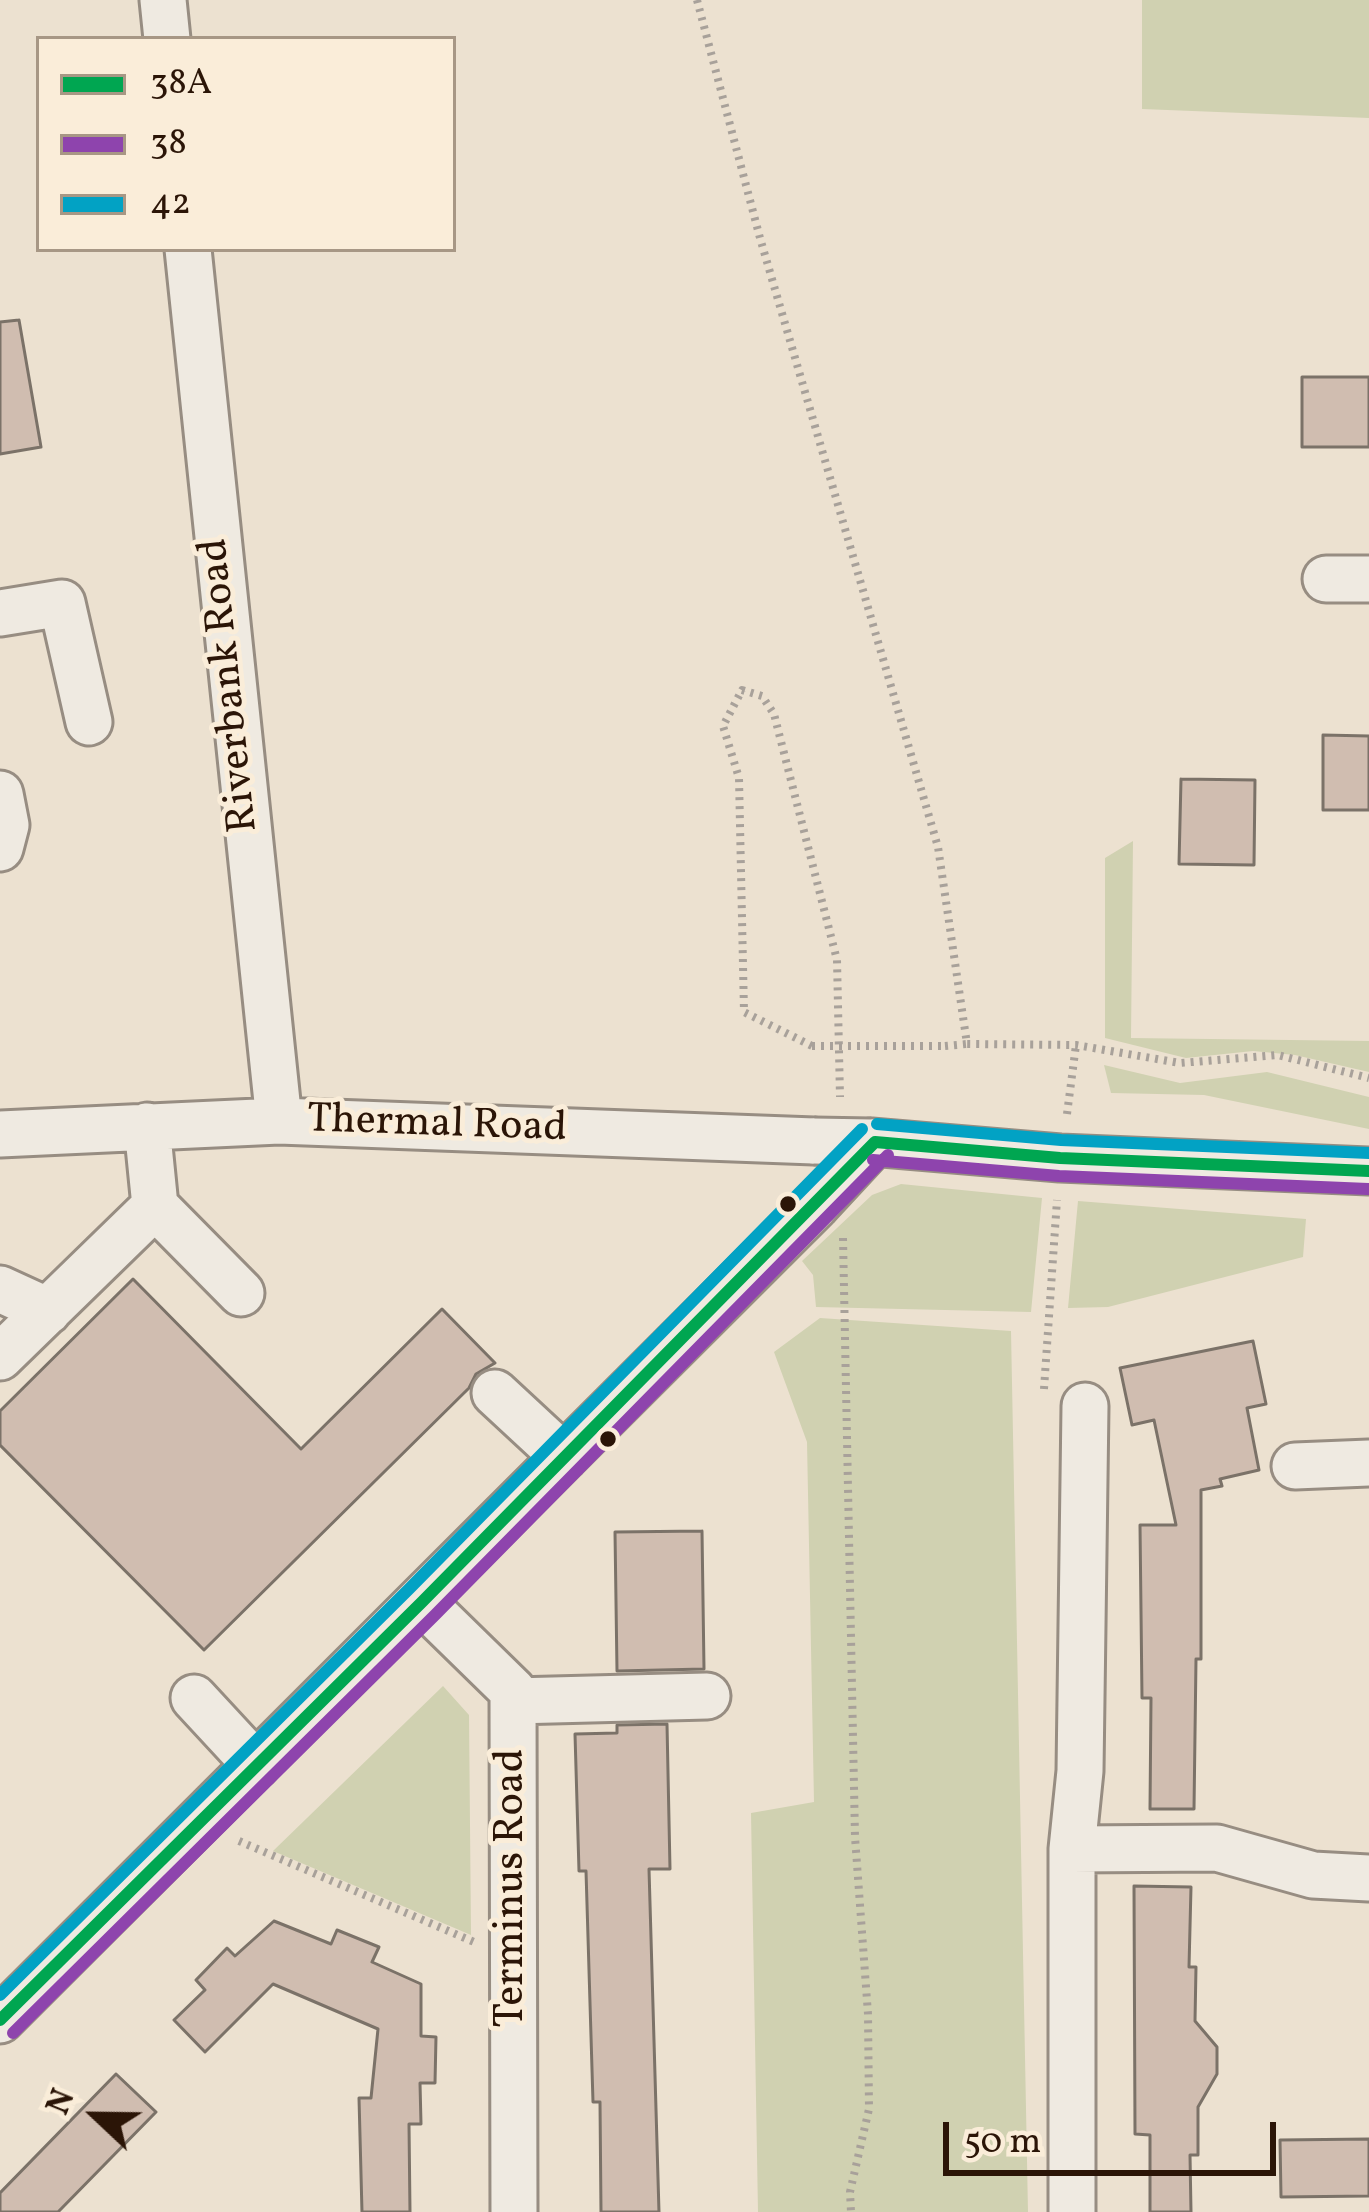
<!DOCTYPE html>
<html>
<head>
<meta charset="utf-8">
<style>
  body { margin:0 }
  #map { position:relative; width:1369px; height:2212px; overflow:hidden; background:#ece1d0; font-family:Vollkorn,serif }
  canvas { display:block }
  .legend { position:absolute; left:36px; top:36px; width:420px; height:216px; box-sizing:border-box; background:#faedd9; border:3px solid #a79785; margin:0; padding:15px 21px; list-style:none; font-size:36px; color:#2b1507 }
  .legend li { display:flex; align-items:center; gap:24px; height:60px }
  .legend b { width:60px; border:3px solid #a79785 }
  .north { position:absolute; left:36px; top:2056px; width:120px; height:120px; -webkit-text-stroke:9px #faedd9; paint-order:stroke; rotate:292deg; font-size:33px; font-weight:700; line-height:48px; text-align:center; color:#2b1507 }
  .north::after { content:''; display:block; margin:auto; width:42px; height:54px; background:#2b1507; clip-path:polygon(50% 0,100% 100%,50% 72%,0 100%) }
  .scale { position:absolute; left:943px; top:2122px; width:333px; height:54px; box-sizing:border-box; border:6px solid #2b1507; border-top:0; padding-left:15px; font-size:36px; line-height:42px; white-space:nowrap; color:#2b1507; -webkit-text-stroke:9px #faedd9; paint-order:stroke }
</style>
</head>
<body>
<div id="map">
<canvas width="1369" height="2212"></canvas>
<ul class="legend">
<li><b style="height:15px;background:#00a651"></b>38A</li>
<li><b style="height:15px;background:#8e44ad"></b>38</li>
<li><b style="height:15px;background:#02a2c4"></b>42</li>
</ul>
<div class="north">N</div>
<div class="scale">50 m</div>
</div>
<script>
const g = document.querySelector('canvas').getContext('2d');
g.lineJoin = 'round';
function paint(path, color) {
  g.fillStyle = color;
  g.fill(path, 'evenodd');
}
function shape(rows) {
  const path = new Path2D();
  for (const r of rows) {
    path.moveTo(r[0], r[1]);
    for (let i = 2; i < r.length; i += 2) path.lineTo(r[i], r[i + 1]);
  }
  return path;
}
function trace(path, color, width, dash) {
  g.strokeStyle = color;
  g.lineWidth = width;
  g.lineCap = dash ? 'butt' : 'round';
  g.setLineDash(dash || []);
  g.stroke(path);
}
function label(font, color, halo, rows, align = 'center') {
  g.font = font + ' Vollkorn,serif';
  g.lineWidth = 10;
  g.setLineDash([]);
  g.textBaseline = 'middle';
  g.strokeStyle = halo;
  g.fillStyle = color;
  for (const [text, x, y, turn = 0] of rows) {
    g.save();
    g.translate(x, y);
    g.rotate((+turn || 0) * Math.PI / 180);
    g.textAlign = isNaN(turn) ? turn : align;
    if (halo) g.strokeText(text, 0, 0);
    g.fillText(text, 0, 0);
    g.restore();
  }
}
paint(shape([
  [1142,0,1369,0,1369,118,1142,109],
  [1133,841,1131,1038,1369,1041,1369,1072,1295,1055,1253,1051,1186,1058,1105,1038,1105,858],
  [1104,1065,1180,1083,1267,1072,1369,1097,1369,1129,1204,1095,1111,1093],
  [901,1184,1042,1198,1031,1312,816,1307,813,1275,802,1261,872,1195],
  [1078,1201,1306,1219,1303,1257,1108,1307,1068,1308],
  [820,1318,1011,1331,1028,2212,758,2212,751,1813,814,1802,807,1442,774,1352],
  [443,1686,469,1715,471,1935,273,1851]
]), '#d0d1b1');
const building = shape([
  [19,320,41,447,0,454,0,322,19,320],
  [1302,377,1369,377,1369,447,1302,447,1302,377],
  [1323,735,1369,736,1369,810,1323,810,1323,735],
  [1181,779,1255,780,1254,865,1179,864,1181,779],
  [133,1279,301,1449,442,1309,495,1363,476,1374,469,1388,204,1650,0,1445,0,1411,133,1279],
  [1253,1341,1266,1404,1247,1408,1259,1470,1220,1479,1222,1486,1201,1490,1201,1659,1196,1659,1194,1809,1150,1809,1151,1698,1142,1698,1140,1525,1176,1525,1154,1420,1132,1425,1120,1368,1253,1341],
  [702,1531,704,1669,617,1671,615,1532,702,1531],
  [667,1724,670,1869,649,1869,659,2212,601,2212,600,2102,593,2102,586,1871,579,1871,575,1734,617,1733,617,1725,667,1724],
  [1134,1886,1191,1887,1189,1967,1196,1967,1195,2021,1217,2047,1217,2074,1198,2107,1198,2155,1190,2155,1191,2212,1150,2212,1150,2135,1135,2134,1134,1886],
  [274,1921,331,1944,337,1930,379,1947,372,1962,421,1984,421,2036,436,2037,435,2083,420,2083,421,2124,409,2124,410,2212,362,2212,359,2098,371,2098,378,2029,273,1984,205,2052,174,2020,205,1990,196,1980,227,1948,235,1956,274,1921],
  [116,2074,156,2112,58,2212,0,2212,0,2193,116,2074],
  [1369,2139,1369,2196,1281,2197,1280,2140,1369,2139]
]);
paint(building, '#d0bdb0');
trace(building, '#7b7268', 3);
const minor = shape([
  [163,0,167,39],
  [188,249,279,1121],
  [1326,579,1369,579],
  [0,613,62,603,89,722],
  [0,794,6,825,0,848],
  [0,1134,279,1121,814,1141],
  [871,1142,1060,1158,1369,1171],
  [155,1206,241,1293],
  [0,1289,48,1311],
  [0,1357,155,1206,147,1126],
  [495,1393,564,1457],
  [1295,1466,1369,1463],
  [422,1602,513,1691,514,2212],
  [194,1698,256,1765],
  [514,1701,707,1696],
  [1072,1849,1217,1848,1313,1875,1369,1878],
  [0,2020,815,1206],
  [1072,2212,1072,1849,1080,1771,1085,1406]
]);
trace(minor, '#978d82', 51);
trace(shape([
  [697,0,760,238,938,847,967,1044,1076,1045,1180,1063,1278,1055,1369,1078],
  [812,1046,744,1012,739,778,723,726,742,690,762,696,774,714,837,960,840,1097],
  [945,1046,967,1044],
  [1067,1114,1076,1045],
  [843,1238,855,1837,868,2014,869,2109,850,2192,851,2212],
  [1044,1389,1057,1200],
  [239,1841,474,1942]
]), '#a8a19a', 8, [3, 6]);
trace(minor, '#efeae1', 45);
const minorBridge = shape([
  [814,1141,871,1142],
  [815,1206,867,1150]
]);
trace(minorBridge, '#978d82', 51, []);
trace(shape([
  [812,1046,945,1046]
]), '#a8a19a', 8, [3, 6]);
trace(minorBridge, '#efeae1', 45);
trace(shape([
  [875,1142,1060,1158,1369,1171],
  [0,2020,422,1602,875,1142]
]), '#00a651', 12);
trace(shape([
  [873,1160,1059,1176,1368,1189],
  [13,2033,435,1615,888,1155]
]), '#8e44ad', 12);
trace(shape([
  [877,1124,1061,1140,1369,1153],
  [0,1995,409,1589,862,1129]
]), '#02a2c4', 12);
for (const [x, y, r, color] of [
  [788,1204,10,"#2b1507"],
  [608,1439,10,"#2b1507"]
]) {
  const dot = new Path2D();
  dot.arc(x, y, r, 0, 2 * Math.PI);
  g.fillStyle = color;
  g.fill(dot);
  trace(dot, '#faedd9', 4.5);
}
label('42px', '#2b1507', '#faedd9', [
  ["Riverbank Road",232,685,-96],
  ["Thermal Road",437,1127,2],
  ["Terminus Road",514,1888,-90]
]);
</script>
</body>
</html>
